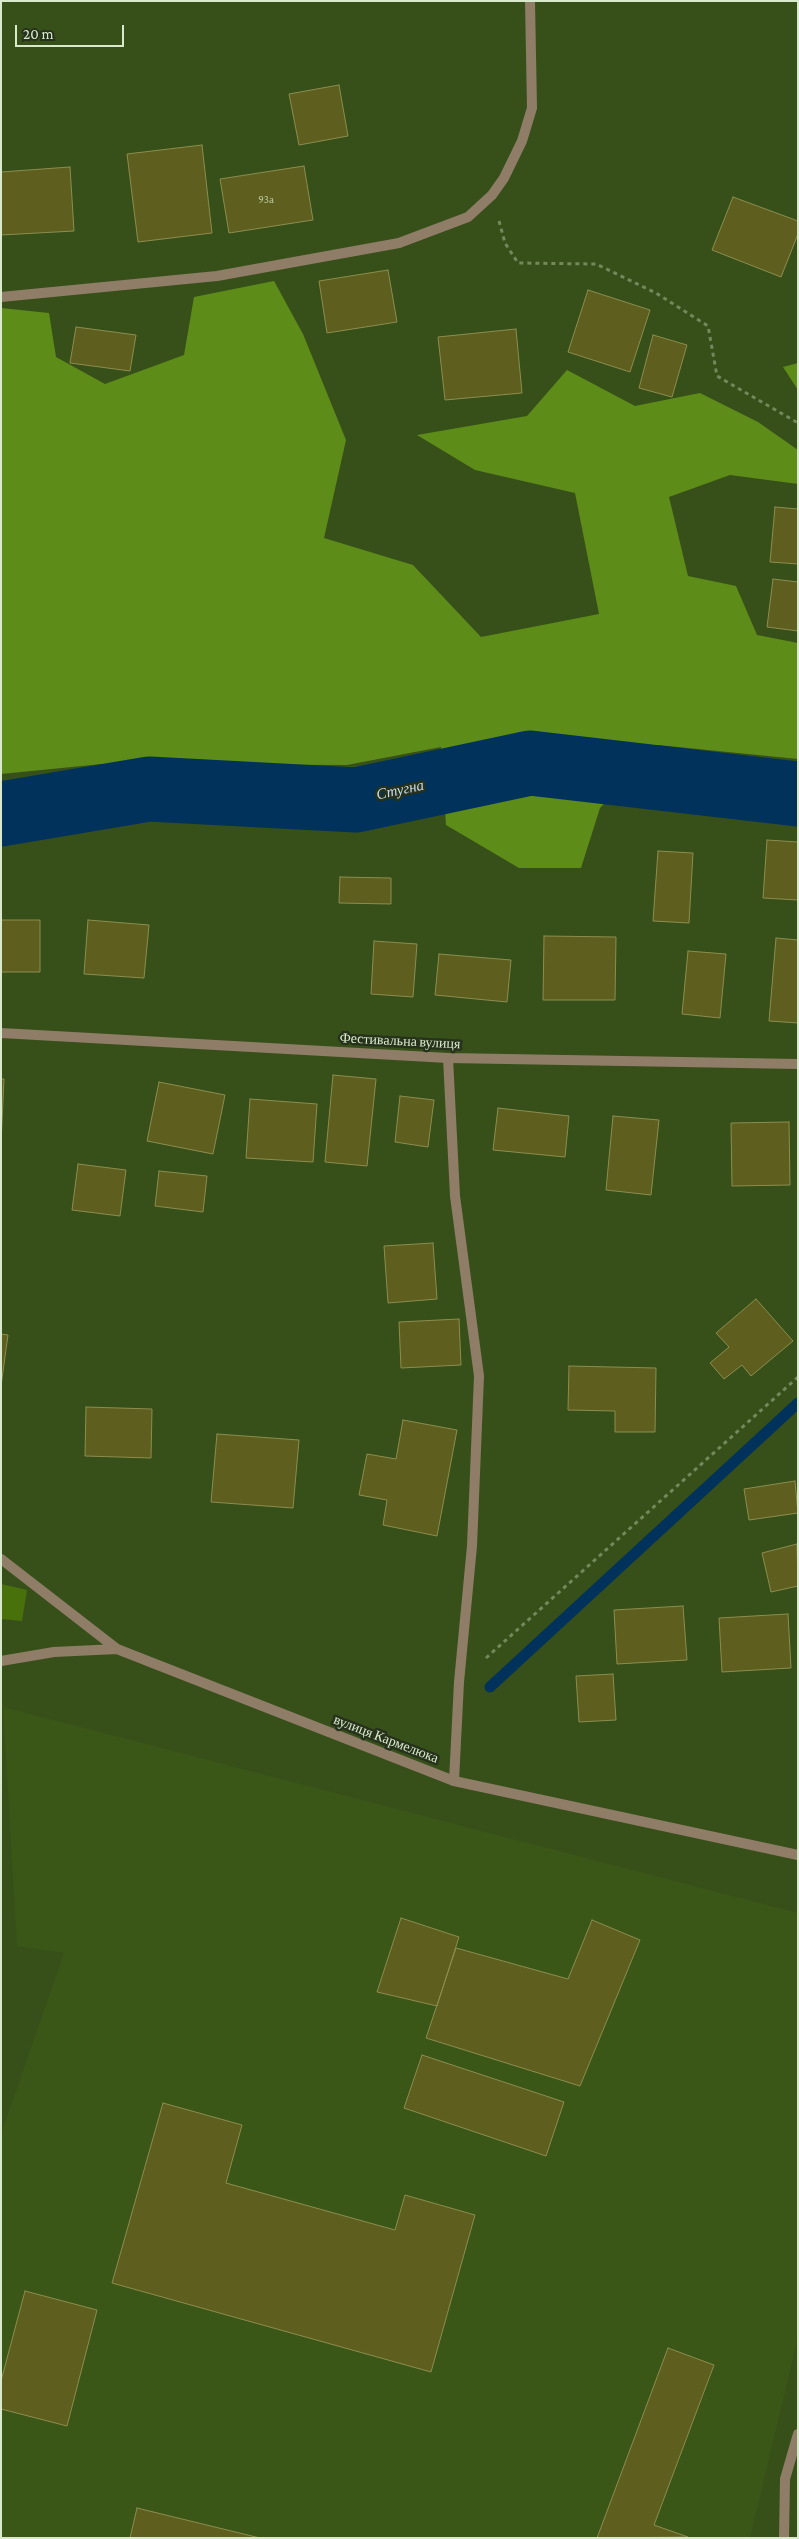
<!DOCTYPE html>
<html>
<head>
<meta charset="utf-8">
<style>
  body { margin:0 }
  #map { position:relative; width:799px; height:2539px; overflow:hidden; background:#37501a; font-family:"Crimson Pro",serif }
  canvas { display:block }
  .frame { position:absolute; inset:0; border:2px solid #d9e9cb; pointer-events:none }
  .scale { position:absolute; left:15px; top:25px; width:109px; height:22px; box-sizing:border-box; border:2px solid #d9e9cb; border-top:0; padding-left:6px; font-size:15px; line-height:18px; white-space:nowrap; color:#d9e9cb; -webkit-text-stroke:4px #26321b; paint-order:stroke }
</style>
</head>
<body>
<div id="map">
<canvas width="799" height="2539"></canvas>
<div class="frame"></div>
<div class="scale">20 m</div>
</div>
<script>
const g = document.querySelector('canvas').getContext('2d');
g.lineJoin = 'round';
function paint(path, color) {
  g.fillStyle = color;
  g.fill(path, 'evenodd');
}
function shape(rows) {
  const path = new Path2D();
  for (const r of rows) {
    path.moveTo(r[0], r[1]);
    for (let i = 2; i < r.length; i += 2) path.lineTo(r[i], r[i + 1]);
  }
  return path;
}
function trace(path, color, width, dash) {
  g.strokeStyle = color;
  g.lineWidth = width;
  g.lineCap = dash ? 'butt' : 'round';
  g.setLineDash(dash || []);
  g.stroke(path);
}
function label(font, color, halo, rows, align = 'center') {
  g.font = font + ' "Crimson Pro",serif';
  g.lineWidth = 5;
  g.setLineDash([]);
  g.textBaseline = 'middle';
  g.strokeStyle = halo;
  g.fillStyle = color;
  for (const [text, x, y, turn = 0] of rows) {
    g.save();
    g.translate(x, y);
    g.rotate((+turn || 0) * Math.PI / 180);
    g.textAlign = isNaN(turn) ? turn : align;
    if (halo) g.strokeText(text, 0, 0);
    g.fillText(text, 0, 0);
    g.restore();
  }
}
paint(shape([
  [3,1707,798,1913,798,2337,750,2538,1,2538,1,2134,64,1953,17,1946]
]), '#3b5718');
paint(shape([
  [1,1584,27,1590,22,1621,1,1619]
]), '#49710b');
paint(shape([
  [274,281,303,334,346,440,324,538,413,565,481,637,599,614,575,493,475,470,417,435,527,416,567,370,635,406,700,393,758,422,798,450,798,484,730,475,669,497,688,576,736,586,757,635,798,643,798,759,658,745,600,808,581,868,519,868,446,825,441,747,347,765,102,764,1,774,1,308,49,313,56,357,105,384,184,355,194,297],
  [798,363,798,390,783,367]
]), '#5d8c19');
trace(shape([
  [490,1687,798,1403]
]), '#00325b', 11);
trace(shape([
  [1,814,149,789,356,800,530,763,798,794]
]), '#00325b', 65);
const building = shape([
  [339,85,348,136,299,145,289,94,339,85],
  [202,145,212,233,138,242,127,154,202,145],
  [304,166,313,220,229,233,220,179,304,166],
  [70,167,74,231,1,235,1,172,70,167],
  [733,197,798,221,798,234,781,277,712,250,733,197],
  [388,270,397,322,327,333,319,281,388,270],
  [588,290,650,310,630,372,568,352,588,290],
  [76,327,136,335,130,371,70,363,76,327],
  [516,329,522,393,445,400,438,337,516,329],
  [653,335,687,345,672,397,639,388,653,335],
  [775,507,798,509,798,564,770,562,775,507],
  [773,579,798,582,798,631,767,627,773,579],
  [767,840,798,842,798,900,763,898,767,840],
  [658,851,693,853,689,923,653,921,658,851],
  [340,877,391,878,391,904,339,903,340,877],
  [1,920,40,920,40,972,1,972,1,920],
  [88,920,149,925,144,978,84,974,88,920],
  [544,936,616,937,615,1000,543,1000,544,936],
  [776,938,798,940,798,1023,769,1021,776,938],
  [374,941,417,944,413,997,371,994,374,941],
  [688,951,726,954,720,1018,682,1014,688,951],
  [439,954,511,960,507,1002,435,995,439,954],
  [333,1075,376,1079,367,1166,325,1162,333,1075],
  [1,1079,4,1079,1,1143,1,1079],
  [159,1082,225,1095,213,1154,147,1141,159,1082],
  [400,1096,434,1100,428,1147,395,1142,400,1096],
  [250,1099,317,1104,313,1162,246,1158,250,1099],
  [498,1108,569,1116,565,1157,493,1150,498,1108],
  [613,1116,659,1120,651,1195,606,1190,613,1116],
  [789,1122,790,1185,732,1186,731,1123,789,1122],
  [78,1164,126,1170,120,1216,72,1210,78,1164],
  [159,1171,207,1176,203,1212,155,1206,159,1171],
  [433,1243,437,1299,388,1303,384,1246,433,1243],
  [756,1299,793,1341,751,1376,742,1365,724,1379,710,1363,729,1347,716,1333,756,1299],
  [459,1319,461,1365,401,1368,399,1322,459,1319],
  [1,1334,8,1335,1,1386,1,1334],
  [569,1366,656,1368,655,1432,615,1432,615,1411,568,1410,569,1366],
  [86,1407,152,1409,151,1458,85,1456,86,1407],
  [403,1420,457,1430,437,1536,383,1525,387,1500,359,1495,367,1454,396,1459,403,1420],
  [217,1434,299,1440,293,1508,211,1502,217,1434],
  [795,1481,798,1513,749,1520,744,1489,795,1481],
  [797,1544,798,1586,771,1592,762,1553,797,1544],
  [683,1606,687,1660,617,1664,614,1610,683,1606],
  [788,1614,791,1668,722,1672,719,1618,788,1614],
  [613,1674,616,1720,579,1722,576,1676,613,1674],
  [401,1918,459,1937,437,2006,377,1992,401,1918],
  [592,1920,640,1940,580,2086,426,2038,456,1948,568,1979,592,1920],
  [422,2055,564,2102,546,2156,404,2108,422,2055],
  [163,2103,242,2125,226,2183,395,2230,405,2195,475,2215,431,2372,112,2283,163,2103],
  [25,2291,97,2310,67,2426,1,2409,1,2381,25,2291],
  [668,2348,714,2365,654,2525,688,2537,597,2538,668,2348],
  [137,2508,260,2538,130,2538,137,2508]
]);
paint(building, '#5e5f1f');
trace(building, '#8b8d4e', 1);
trace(shape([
  [499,221,505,243,518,263,596,264,656,293,708,326,717,376,798,423],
  [486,1658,798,1377]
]), '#73885b', 3, [4, 4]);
trace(shape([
  [448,1058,455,1196,479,1376,472,1546,459,1682,454,1781],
  [784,2538,785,2479,798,2434]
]), '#907d68', 10);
trace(shape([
  [1,297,217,276,399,243,468,217,492,195,504,178,522,141,532,108,530,1],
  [1,1033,448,1058,798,1064],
  [1,1559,117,1649,454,1781,798,1855],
  [1,1661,54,1652,117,1649]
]), '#907d68', 10);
label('11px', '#bac6a0', null, [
  ["93а",266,200]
]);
label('14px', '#d9e9cb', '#26321b', [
  ["Фестивальна вулиця",400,1041,3],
  ["вулиця Кармелюка",386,1739,21]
]);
label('italic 15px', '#c8dbf0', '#26321b', [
  ["Стугна",400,790,-12]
]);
</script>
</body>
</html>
